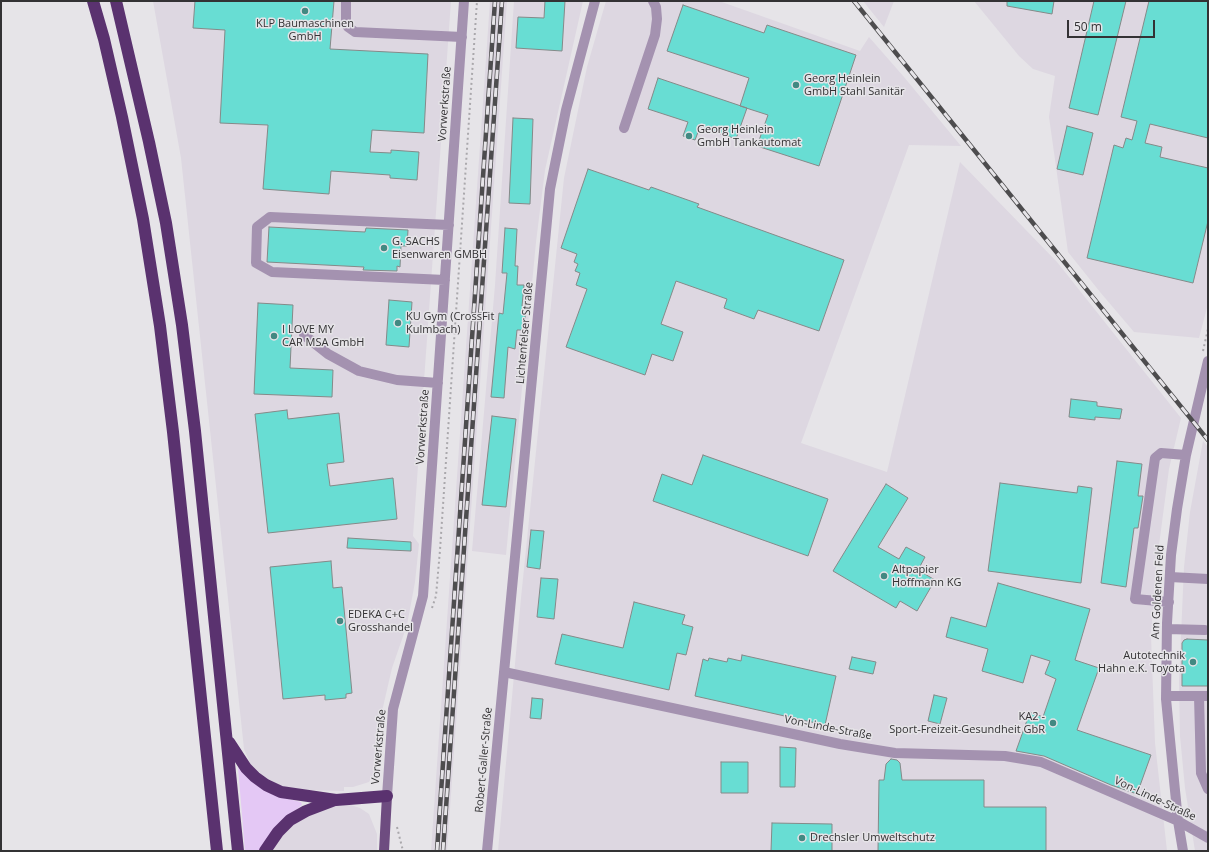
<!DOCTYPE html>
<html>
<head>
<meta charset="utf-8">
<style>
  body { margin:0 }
  #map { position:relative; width:1209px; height:852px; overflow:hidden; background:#e6e4e8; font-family:"Open Sans",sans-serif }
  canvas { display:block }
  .frame { position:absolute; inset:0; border:2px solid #333234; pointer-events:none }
  .scale { position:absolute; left:1067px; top:20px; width:88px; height:18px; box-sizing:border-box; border:2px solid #333234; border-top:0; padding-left:5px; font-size:12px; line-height:14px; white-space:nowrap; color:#333234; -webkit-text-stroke:3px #e6e4e8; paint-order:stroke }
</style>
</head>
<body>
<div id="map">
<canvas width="1209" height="852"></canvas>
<div class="frame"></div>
<div class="scale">50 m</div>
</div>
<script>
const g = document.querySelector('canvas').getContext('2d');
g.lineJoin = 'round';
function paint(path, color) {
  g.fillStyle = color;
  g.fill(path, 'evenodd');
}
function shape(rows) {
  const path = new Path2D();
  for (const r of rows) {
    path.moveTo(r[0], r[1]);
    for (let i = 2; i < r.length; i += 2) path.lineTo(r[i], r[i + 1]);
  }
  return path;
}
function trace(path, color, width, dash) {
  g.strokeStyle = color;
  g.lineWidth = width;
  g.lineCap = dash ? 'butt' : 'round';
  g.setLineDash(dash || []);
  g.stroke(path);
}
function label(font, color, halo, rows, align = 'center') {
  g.font = font + ' "Open Sans",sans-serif';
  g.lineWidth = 3;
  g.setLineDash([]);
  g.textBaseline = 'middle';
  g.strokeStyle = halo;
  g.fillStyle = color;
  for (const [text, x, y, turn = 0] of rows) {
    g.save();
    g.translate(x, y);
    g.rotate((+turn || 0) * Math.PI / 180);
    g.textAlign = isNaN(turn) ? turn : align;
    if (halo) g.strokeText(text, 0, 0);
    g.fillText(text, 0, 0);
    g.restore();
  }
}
paint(shape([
  [153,1,451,1,413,536,419,544,415,582,407,625,392,668,380,720,377,767,369,782,353,787,344,787,344,791,307,790,285,787,268,780,251,765,244,749,181,158],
  [490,1,507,1,447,851,431,851],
  [514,1,583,1,545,170,536,242,506,555,472,551,495,285],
  [606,1,719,1,860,51,869,37,904,77,961,146,909,145,801,443,887,472,960,162,1057,262,1181,418,1169,469,1156,568,1151,636,1155,743,1167,851,498,851,521,598,564,178,587,67],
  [863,1,894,1,884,27],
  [974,1,1208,1,1208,304,1199,338,1134,332,1100,292,1068,252,1049,117,1055,76,1033,69,1019,56],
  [1203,441,1208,447,1208,851,1195,851,1185,788,1180,736,1179,681,1184,567,1190,512],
  [342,805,351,805,360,808,369,814,377,834,377,851,271,851,280,838,291,827,302,818,332,806]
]), '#ddd7e1');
paint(shape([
  [238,767,285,798,301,802,302,805,292,813,259,851,245,851]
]), '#e4c8f5');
const building = shape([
  [195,1,334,1,330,49,428,54,424,133,372,130,370,152,391,153,391,150,419,152,417,180,390,178,390,175,331,171,329,194,263,189,268,125,220,123,225,30,193,28,195,1],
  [545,1,565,1,562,51,516,48,518,17,544,18,545,1],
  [1007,1,1054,1,1052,14,1007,6,1007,1],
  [1094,1,1126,1,1098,115,1069,108,1094,1],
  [1149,1,1208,1,1208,138,1150,124,1145,143,1162,147,1160,157,1208,168,1208,221,1193,283,1087,258,1114,145,1123,148,1126,138,1132,140,1137,121,1121,117,1149,1],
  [683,5,764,33,767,25,856,55,819,166,757,146,768,115,740,106,749,78,667,51,683,5],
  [658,78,747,108,736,139,700,127,695,140,683,136,688,122,648,109,658,78],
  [513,118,533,119,530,204,509,203,513,118],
  [1067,126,1093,133,1083,175,1057,169,1067,126],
  [588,169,649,190,651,187,699,204,697,207,844,260,819,331,758,310,754,319,724,308,727,299,676,281,661,324,683,332,673,361,652,354,645,375,566,347,587,289,576,285,580,273,575,271,578,264,574,262,577,254,561,248,588,169],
  [269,227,365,232,366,228,408,230,407,246,401,246,400,267,397,266,397,271,363,270,364,267,267,262,269,227],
  [505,228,517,229,515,266,518,266,517,285,524,285,522,306,526,307,524,330,517,330,515,349,508,347,504,398,491,397,499,313,503,314,507,273,502,273,505,228],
  [389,300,412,302,409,347,386,345,389,300],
  [258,303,293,305,290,368,333,370,332,397,254,394,258,303],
  [1071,399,1097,402,1097,406,1122,409,1120,419,1095,417,1095,420,1069,417,1071,399],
  [287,410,288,419,339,413,344,462,327,464,330,486,393,478,397,519,268,533,255,414,287,410],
  [492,416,516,419,506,507,482,505,492,416],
  [703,455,828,499,808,556,653,501,662,474,692,485,703,455],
  [1117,461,1142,464,1138,496,1143,496,1138,528,1134,528,1126,587,1101,583,1117,461],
  [1000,483,1077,493,1078,486,1092,488,1081,583,988,571,1000,483],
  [886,484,908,498,878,547,899,559,906,547,925,557,918,570,935,580,917,611,900,601,896,608,833,571,886,484],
  [531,530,544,531,540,569,527,567,531,530],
  [348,538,411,542,411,551,347,548,348,538],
  [331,561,333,588,342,587,352,693,346,694,346,698,325,700,325,695,283,699,270,567,331,561],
  [541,578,558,579,554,619,537,617,541,578],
  [998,583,1090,609,1075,660,1099,668,1077,730,1151,755,1137,794,1111,785,1044,756,1016,751,1030,712,1043,717,1056,679,1045,674,1050,661,1031,655,1023,683,982,671,988,649,946,637,951,617,986,627,998,583],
  [634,602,685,615,682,624,693,627,686,655,677,653,669,690,555,664,562,634,623,648,634,602],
  [1187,639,1208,640,1208,686,1182,686,1182,643,1184,640,1187,639],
  [742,655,836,676,825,725,695,696,703,659,708,661,709,658,727,662,728,658,741,661,742,655],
  [852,657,876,662,873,674,849,669,852,657],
  [934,695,947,698,940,724,928,721,934,695],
  [532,698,543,699,541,719,530,718,532,698],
  [780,747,796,748,795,787,780,787,780,747],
  [891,759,897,760,900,763,902,780,984,780,984,807,1046,807,1046,851,878,851,879,780,884,780,886,764,891,759],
  [721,762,748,762,748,793,721,793,721,762],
  [772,823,832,824,832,851,771,851,772,823]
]);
paint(building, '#68ddd3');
trace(building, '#858a89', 1);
trace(shape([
  [1203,351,1208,329],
  [432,608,436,596,440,550,477,1],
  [397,827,403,851]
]), '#aaa8ac', 2, [2, 3]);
trace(shape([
  [346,1,346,21,348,27,355,32,462,37],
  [624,128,655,35,657,19,656,7,653,1],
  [445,280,272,272,256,263,257,227,270,217,449,225],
  [304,335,328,354,359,371,397,380,438,383],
  [1170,577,1208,579],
  [1169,602,1135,599,1155,458,1161,453,1186,455],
  [1167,629,1205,630],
  [504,672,840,744,895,753,1005,756,1041,762,1178,821,1208,838],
  [1166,696,1208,696],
  [1199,696,1201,773,1208,789],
  [387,796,393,709,423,596,464,1],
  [487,851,550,189,566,110,595,1],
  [1183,851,1178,821,1166,699,1167,623,1171,555,1177,509,1186,455,1208,361]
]), '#a492b0', 10);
trace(shape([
  [384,851,387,796]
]), '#6e4c80', 10);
trace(shape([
  [93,1,104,39,122,117,143,219,160,326,173,432,217,851],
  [116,1,149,142,166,223,182,325,195,431,238,851],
  [229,742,246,768,255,777,266,785,281,792,336,800,387,796],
  [265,851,278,832,290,820,306,811,335,800]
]), '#5a326f', 12);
const rail = shape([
  [854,1,1208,440],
  [437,851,495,1],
  [443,851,502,1]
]);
trace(rail, '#4d4c4e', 4.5);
trace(rail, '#e6e4e8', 3, [9]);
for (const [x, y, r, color] of [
  [305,11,4,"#428982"],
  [796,85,4,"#428982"],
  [689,136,4,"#428982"],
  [384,248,4,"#428982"],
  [398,323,4,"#428982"],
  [274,336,4,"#428982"],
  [884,576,4,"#428982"],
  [340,621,4,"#428982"],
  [1193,662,4,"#428982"],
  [1053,723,4,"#428982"],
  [802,838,4,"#428982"]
]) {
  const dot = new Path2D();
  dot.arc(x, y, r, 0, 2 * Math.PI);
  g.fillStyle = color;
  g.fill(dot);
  trace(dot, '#e6e4e8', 1.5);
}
label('11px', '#333234', '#e6e4e8', [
  ["KLP Baumaschinen",305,24,"center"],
  ["GmbH",305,37,"center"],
  ["Georg Heinlein",804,79],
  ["GmbH Stahl Sanitär",804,92],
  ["Georg Heinlein",697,130],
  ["GmbH Tankautomat",697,143],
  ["G. SACHS",392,242],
  ["Eisenwaren GMBH",392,255],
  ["KU Gym (CrossFit",406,317],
  ["Kulmbach)",406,330],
  ["I LOVE MY",282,330],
  ["CAR MSA GmbH",282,343],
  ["Altpapier",892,570],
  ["Hoffmann KG",892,583],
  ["EDEKA C+C",348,615],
  ["Grosshandel",348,628],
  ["Autotechnik",1185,656,"right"],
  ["Hahn e.K. Toyota",1185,669,"right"],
  ["KA2 -",1045,717,"right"],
  ["Sport-Freizeit-Gesundheit GbR",1045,730,"right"],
  ["Drechsler Umweltschutz",810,838]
], 'left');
label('11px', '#333234', '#e6e4e8', [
  ["Vorwerkstraße",445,104,-86],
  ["Lichtenfelser Straße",525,333,-85],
  ["Vorwerkstraße",423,427,-86],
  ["Am Goldenen Feld",1158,592,-87],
  ["Von-Linde-Straße",828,728,11],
  ["Vorwerkstraße",379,747,-85],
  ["Robert-Galler-Straße",484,760,-85],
  ["Von-Linde-Straße",1155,799,25]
]);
</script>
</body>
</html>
